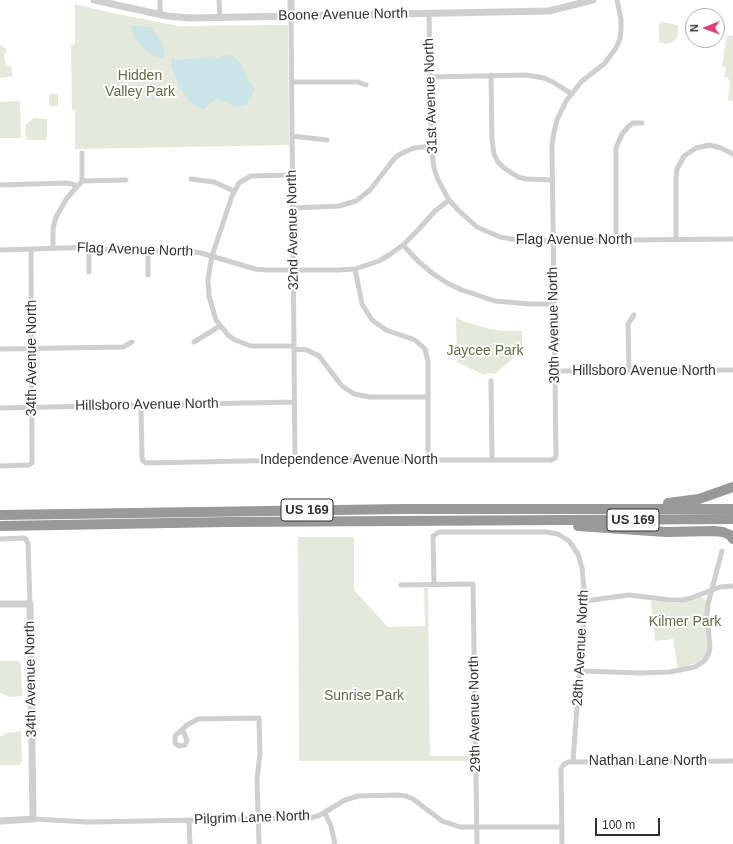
<!DOCTYPE html>
<html>
<head>
<meta charset="utf-8">
<style>
  body { margin:0 }
  #map { position:relative; width:733px; height:844px; overflow:hidden; background:#fff; font-family:Helvetica,sans-serif }
  canvas { display:block }
  .north { position:absolute; left:685px; top:8px; width:40px; height:40px; box-sizing:border-box; background:#fff; border:1px solid #adadad; border-radius:50%; rotate:269deg; font-size:11px; font-weight:700; line-height:16px; text-align:center; color:#323232 }
  .north::after { content:''; display:block; margin:auto; width:14px; height:18px; background:#dd4073; clip-path:polygon(50% 0,100% 100%,50% 72%,0 100%) }
  .scale { position:absolute; left:595px; top:818px; width:65px; height:18px; box-sizing:border-box; border:2px solid #323232; border-top:0; padding-left:5px; font-size:12px; line-height:14px; white-space:nowrap; color:#323232; -webkit-text-stroke:3px #fff; paint-order:stroke }
</style>
</head>
<body>
<div id="map">
<canvas width="733" height="844"></canvas>
<div class="north">N</div>
<div class="scale">100 m</div>
</div>
<script>
const g = document.querySelector('canvas').getContext('2d');
g.lineJoin = 'round';
function paint(path, color) {
  g.fillStyle = color;
  g.fill(path, 'evenodd');
}
function shape(rows) {
  const path = new Path2D();
  for (const r of rows) {
    path.moveTo(r[0], r[1]);
    for (let i = 2; i < r.length; i += 2) path.lineTo(r[i], r[i + 1]);
  }
  return path;
}
function trace(path, color, width, dash) {
  g.strokeStyle = color;
  g.lineWidth = width;
  g.lineCap = dash ? 'butt' : 'round';
  g.setLineDash(dash || []);
  g.stroke(path);
}
function label(font, color, halo, rows, align = 'center') {
  g.font = font + ' Helvetica,sans-serif';
  g.lineWidth = 4;
  g.setLineDash([]);
  g.textBaseline = 'middle';
  g.strokeStyle = halo;
  g.fillStyle = color;
  for (const [text, x, y, turn = 0] of rows) {
    g.save();
    g.translate(x, y);
    g.rotate((+turn || 0) * Math.PI / 180);
    g.textAlign = isNaN(turn) ? turn : align;
    if (halo) g.strokeText(text, 0, 0);
    g.fillText(text, 0, 0);
    g.restore();
  }
}
paint(shape([
  [75,4,112,13,179,26,288,25,289,145,75,149,75,110,72,110,71,45,75,44],
  [662,22,678,25,678,35,676,39,671,43,665,44,659,42,659,25],
  [727,35,733,36,733,101,728,100,730,81,727,77,724,77,726,67,722,66],
  [0,45,7,50,4,55,6,66,11,66,13,76,1,78,0,77],
  [49,94,58,94,58,106,49,106],
  [20,101,21,138,0,138,0,102],
  [34,118,47,119,47,137,45,140,27,140,25,130,26,124],
  [456,317,463,321,490,329,506,331,522,331,522,351,495,374,489,373,484,375,457,362],
  [298,537,354,537,354,590,388,627,425,626,424,588,428,588,430,756,472,756,472,761,299,761],
  [700,597,704,598,706,600,705,618,707,649,706,654,699,662,678,669,673,639,655,641,651,600,672,603,679,603],
  [0,661,18,661,21,664,22,696,11,697,0,693],
  [21,731,22,762,20,765,0,765,0,737,7,733]
]), '#e5e9dc');
paint(shape([
  [130,25,155,28,155,33,162,42,165,52,163,58,154,56,142,47,134,37],
  [224,55,233,56,241,63,249,82,255,88,252,96,247,105,236,108,222,100,216,99,204,109,197,107,190,102,179,86,171,65,172,58,177,60,212,57,217,59]
]), '#cae4e8');
trace(shape([
  [219,0,220,18],
  [429,13,431,146,434,168,438,180,449,200,458,210,477,227,500,237,522,241,733,239],
  [160,14,160,0],
  [291,16,295,460],
  [491,75,492,140,494,154,498,162,504,168,518,177,526,179,553,180],
  [430,77,526,75,544,78,553,82,572,94],
  [292,82,358,82,366,85],
  [292,136,327,140],
  [292,175,251,176,239,183,232,196,212,256,208,279,209,296,216,320,228,335,235,340,251,346,294,346],
  [191,179,214,182,234,191],
  [82,181,126,180],
  [0,185,65,183,72,184,76,186],
  [293,208,339,206,356,201,370,190,394,159,400,154,414,148,431,146],
  [676,239,676,178,677,169,684,156,696,148,709,145,721,148,733,154],
  [616,240,616,148,622,134,628,127,633,123,642,123],
  [403,245,418,261,432,273,447,283,462,290,495,301,530,304,554,304],
  [89,247,89,272],
  [53,249,53,228,56,217,67,198,82,181,82,153],
  [0,250,95,247,118,252,183,250,201,253,255,269,267,270,337,270,355,269,379,261,389,255,403,245,418,230,435,211,449,200],
  [148,252,148,275],
  [355,269,362,304,372,320,386,330,415,340,425,349,428,362,428,460],
  [194,342,220,326],
  [0,349,123,347,132,342],
  [294,349,307,350,319,356,342,386,354,394,370,397,428,397],
  [555,371,733,370],
  [629,371,628,324,634,315],
  [491,381,492,460],
  [141,405,142,457,143,461,146,463,295,460,551,460,555,458,556,455,552,145,554,132,557,120,566,101,582,81,604,64,616,48,620,39,621,29,621,19,617,0],
  [0,408,295,402],
  [0,466,29,465,32,463,31,249],
  [0,539,24,538,26,539,28,544,30,604],
  [401,585,473,584,477,844],
  [434,585,433,536,439,532,546,532,558,534,569,541,578,554,582,568,585,601,573,761],
  [585,601,629,595,671,600,683,600,691,598,720,587,733,586],
  [581,671,640,673,670,672,695,667,704,661,708,655,710,648,707,615,708,604,722,551],
  [183,730,187,741,185,745,179,746,175,743,175,736,187,725,198,719,259,718,260,754,257,780,259,844],
  [325,813,331,826,335,844],
  [33,819,88,822,310,818,320,815,345,800,358,796,397,795,406,796,413,799,442,821,460,827,561,827],
  [189,821,190,844],
  [562,844,561,769,564,764,568,762,733,761]
]), '#cfcfcf', 5);
trace(shape([
  [94,0,167,16,190,18,549,11,593,0],
  [291,0,291,16],
  [0,604,30,604,33,819,0,821]
]), '#cfcfcf', 7);
trace(shape([
  [668,503,699,499,733,487],
  [0,515,402,509,733,509],
  [0,526,227,522,733,519],
  [578,526,666,532,714,531,723,532,730,535,733,539]
]), '#999', 10);
for (const [x, y, w] of [
  [307,510,52],
  [633,520,52]
]) {
  const box = new Path2D();
  box.roundRect(x - w / 2, y - 11, w, 22, 3);
  g.fillStyle = '#fff';
  g.fill(box);
  trace(box, '#323232', 1);
}
label('bold 13px', '#323232', null, [
  ["US 169",307,510],
  ["US 169",633,520]
]);
label('14px', '#323232', '#fff', [
  ["Boone Avenue North",343,15,-1],
  ["31st Avenue North",431,96,-92],
  ["32nd Avenue North",293,230,-91],
  ["Flag Avenue North",574,240],
  ["Flag Avenue North",135,250,2],
  ["30th Avenue North",554,325,-91],
  ["34th Avenue North",32,358,-90],
  ["Hillsboro Avenue North",644,371],
  ["Hillsboro Avenue North",147,405,-1],
  ["Independence Avenue North",349,460],
  ["28th Avenue North",581,648,-87],
  ["34th Avenue North",31,679,-91],
  ["29th Avenue North",475,714,-91],
  ["Nathan Lane North",648,761],
  ["Pilgrim Lane North",252,818,-2]
]);
label('14px', '#616d41', '#fff', [
  ["Hidden",140,76],
  ["Valley Park",140,92],
  ["Jaycee Park",485,351],
  ["Kilmer Park",685,622],
  ["Sunrise Park",364,696]
]);
</script>
</body>
</html>
